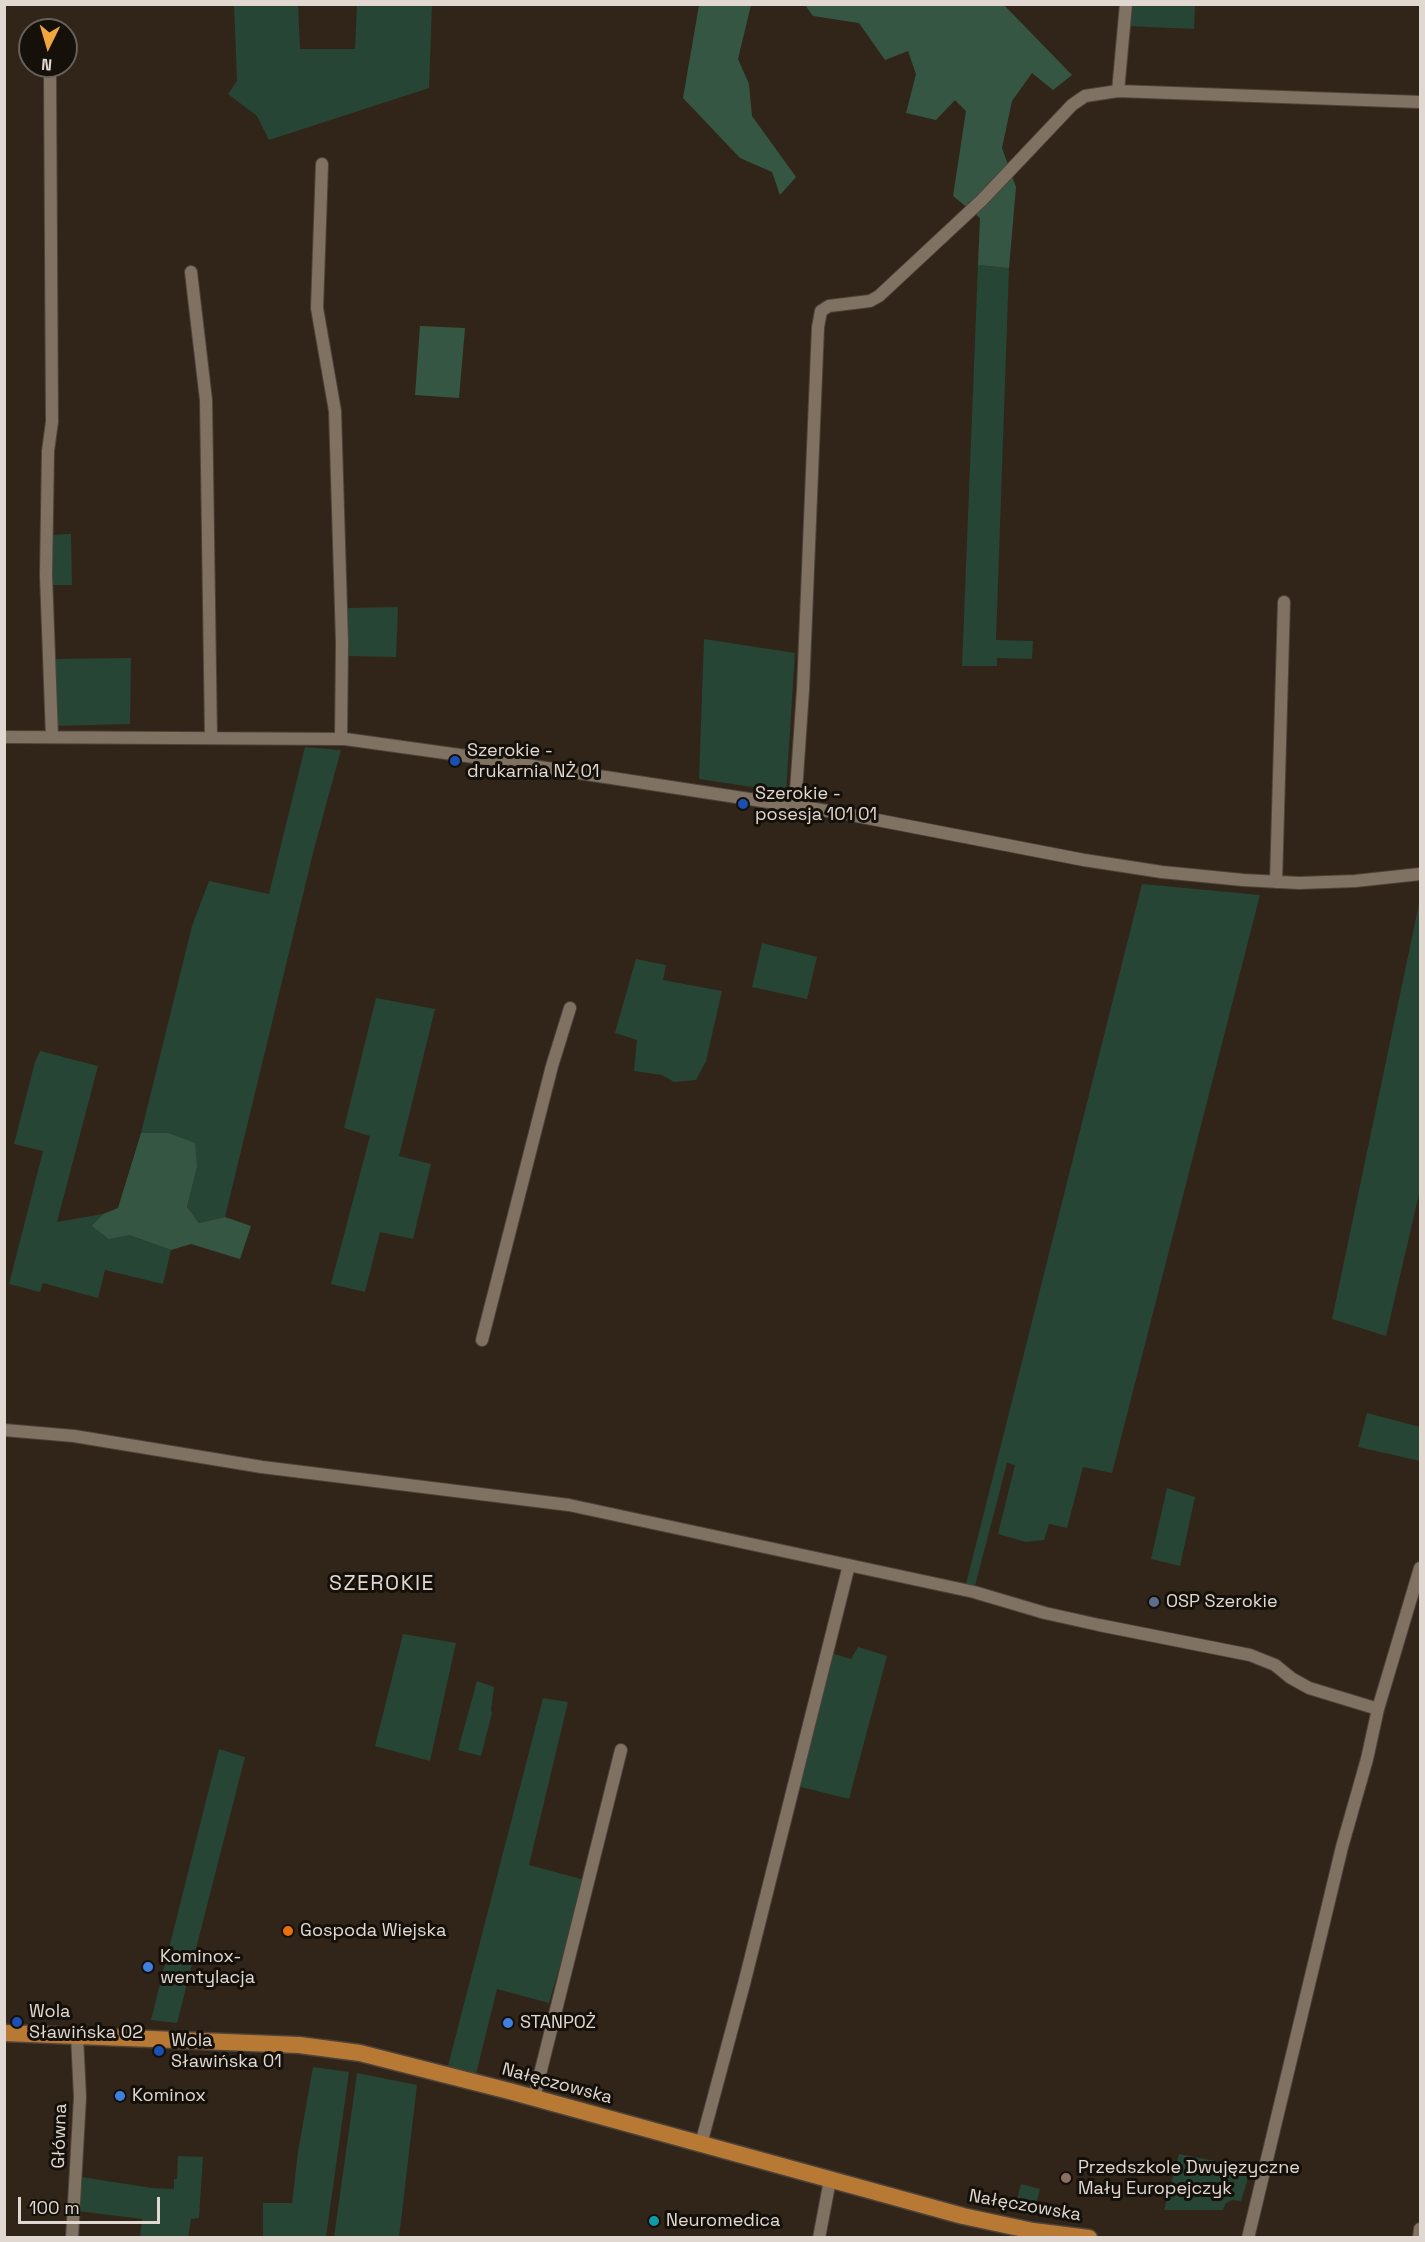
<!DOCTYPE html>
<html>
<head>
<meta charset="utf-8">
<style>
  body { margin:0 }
  #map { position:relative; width:1425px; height:2242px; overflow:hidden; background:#312519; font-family:"Space Grotesk",sans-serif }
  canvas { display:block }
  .frame { position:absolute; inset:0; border:6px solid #e1d9d1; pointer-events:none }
  .north { position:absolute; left:18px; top:18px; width:60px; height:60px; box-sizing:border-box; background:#15100a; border:2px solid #67605a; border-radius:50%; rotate:185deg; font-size:16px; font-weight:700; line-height:24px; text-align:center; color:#e1d9d1 }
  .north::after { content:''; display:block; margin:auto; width:21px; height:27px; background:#f0a63f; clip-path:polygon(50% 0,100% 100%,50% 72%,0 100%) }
  .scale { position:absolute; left:18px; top:2197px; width:142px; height:27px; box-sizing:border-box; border:3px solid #e1d9d1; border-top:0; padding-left:8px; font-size:18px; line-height:21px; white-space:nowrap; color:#e1d9d1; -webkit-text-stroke:4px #15100a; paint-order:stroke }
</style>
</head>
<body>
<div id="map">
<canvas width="1425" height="2242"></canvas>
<div class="frame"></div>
<div class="north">N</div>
<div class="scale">100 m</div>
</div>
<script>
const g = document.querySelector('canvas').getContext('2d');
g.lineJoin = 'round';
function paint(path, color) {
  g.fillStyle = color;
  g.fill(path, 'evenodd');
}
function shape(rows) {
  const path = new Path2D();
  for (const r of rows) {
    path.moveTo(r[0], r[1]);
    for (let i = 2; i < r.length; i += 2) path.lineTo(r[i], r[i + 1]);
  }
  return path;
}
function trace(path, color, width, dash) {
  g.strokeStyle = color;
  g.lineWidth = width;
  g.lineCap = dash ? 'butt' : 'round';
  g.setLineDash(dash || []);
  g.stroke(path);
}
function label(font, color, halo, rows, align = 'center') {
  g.font = font + ' "Space Grotesk",sans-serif';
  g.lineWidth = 6;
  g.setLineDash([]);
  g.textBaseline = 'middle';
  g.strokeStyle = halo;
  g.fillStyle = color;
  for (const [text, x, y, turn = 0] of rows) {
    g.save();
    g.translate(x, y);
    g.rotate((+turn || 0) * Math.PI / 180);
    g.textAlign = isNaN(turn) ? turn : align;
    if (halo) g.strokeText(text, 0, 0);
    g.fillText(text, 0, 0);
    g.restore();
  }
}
paint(shape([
  [234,5,298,5,300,49,355,49,357,5,432,5,429,88,269,140,257,116,228,94,237,81],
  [1128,5,1195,5,1194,29,1127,26],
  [978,265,1009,268,996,640,1033,641,1032,659,997,658,997,666,962,666],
  [71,534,72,585,50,585,49,535],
  [398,607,396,657,348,656,347,608],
  [704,639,795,653,786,792,699,779],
  [131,658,130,724,53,726,53,659],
  [305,747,341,750,314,849,225,1217,199,1223,187,1207,197,1167,168,1133,141,1133,192,926,209,881,269,894],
  [1142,884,1260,895,1112,1473,1083,1467,1067,1528,1049,1524,1044,1540,1026,1542,998,1534,1015,1465,1007,1463,975,1586,966,1584],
  [1420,899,1420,1190,1386,1336,1332,1319],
  [762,943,817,957,807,999,752,987],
  [636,959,666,965,663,980,722,991,706,1061,696,1080,674,1082,662,1075,634,1071,637,1040,615,1033],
  [376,998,435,1009,399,1156,431,1164,413,1239,380,1232,365,1292,331,1284,370,1136,344,1128],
  [40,1051,98,1066,57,1222,103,1214,93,1226,129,1235,171,1250,163,1284,105,1270,98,1298,43,1283,40,1292,9,1284,43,1151,14,1144,35,1062],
  [1367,1413,1420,1427,1420,1461,1358,1447],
  [1167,1488,1195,1497,1180,1566,1151,1559],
  [403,1634,456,1643,430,1761,375,1746],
  [858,1647,887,1656,849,1799,797,1786,831,1653,851,1659],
  [477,1681,494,1687,491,1710,492,1713,481,1756,458,1750],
  [543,1698,568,1702,529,1865,585,1880,549,2003,497,1989,476,2074,448,2066],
  [219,1749,245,1757,177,2023,151,2020],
  [313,2067,349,2072,326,2237,245,2237,263,2237,263,2203,292,2203,298,2152],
  [357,2073,417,2085,399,2237,334,2237],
  [1179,2154,1251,2168,1241,2201,1232,2200,1226,2203,1223,2210,1164,2210],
  [178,2156,203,2157,199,2218,191,2219,188,2237,140,2237,142,2219,77,2211,81,2177,152,2188,174,2189,174,2179,177,2179],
  [1021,2184,1040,2189,1033,2216,1014,2211]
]), '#264534');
paint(shape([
  [699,5,751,5,738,59,749,84,752,116,796,177,780,195,772,172,740,158,683,98],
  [805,5,1004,5,1072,75,1053,90,1032,73,1012,101,1002,148,1016,187,1009,268,978,265,980,218,953,196,966,111,955,100,936,120,906,113,916,74,908,51,885,60,859,23,813,16],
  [420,326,465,328,459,398,415,395],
  [141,1133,168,1133,195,1143,197,1167,187,1207,199,1223,225,1217,251,1226,240,1259,191,1244,171,1250,129,1235,109,1239,92,1226,103,1214,118,1208]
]), '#365644');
const minor = shape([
  [50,73,52,422,48,451,46,575,52,737],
  [1118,91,1420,102],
  [322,164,317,308,335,411,342,642,341,739],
  [191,272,206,400,211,738],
  [4,737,345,739,474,757,841,813,1084,860,1162,872,1243,880,1299,883,1355,881,1420,874],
  [795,806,803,690,818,327,821,311,829,306,870,301,879,296,982,200,1072,105,1085,96,1118,91,1126,4],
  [1276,882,1284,602],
  [482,1340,552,1066,570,1008],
  [4,1430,74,1436,262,1467,569,1505,974,1592,1045,1613,1099,1625,1250,1655,1275,1665,1291,1678,1309,1688,1378,1709],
  [534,2098,621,1750],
  [701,2144,744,1984,849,1565],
  [72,2238,80,2097,77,2036],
  [819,2238,830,2180],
  [1248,2238,1342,1847,1367,1759,1378,1709,1420,1568],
  [1419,2238,1420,2229]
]);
const major = shape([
  [4,2033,299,2045,360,2053,513,2092,963,2216,1033,2231,1089,2238]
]);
trace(minor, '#4d4339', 14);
trace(major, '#4d4339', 19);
trace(minor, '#807263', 12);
trace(major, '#b87935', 16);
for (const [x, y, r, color] of [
  [455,761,6,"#1a4fb4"],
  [743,804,6,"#1a4fb4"],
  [1154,1602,6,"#5c6f8a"],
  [288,1931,6,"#e8710a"],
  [148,1967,6,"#3f7fe0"],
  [17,2022,6,"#1a4fb4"],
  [508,2023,6,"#3f7fe0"],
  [159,2051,6,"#1a4fb4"],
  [120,2096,6,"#3f7fe0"],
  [1066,2178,6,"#8d6e63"],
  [654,2221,6,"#0f9aa8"]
]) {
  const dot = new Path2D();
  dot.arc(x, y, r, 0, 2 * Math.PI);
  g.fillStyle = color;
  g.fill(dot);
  trace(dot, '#15100a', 2);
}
label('18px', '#e1d9d1', '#15100a', [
  ["Szerokie -",467,751],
  ["drukarnia NŻ 01",467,772],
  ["Szerokie -",755,794],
  ["posesja 101 01",755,815],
  ["OSP Szerokie",1166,1602],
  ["Gospoda Wiejska",300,1931],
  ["Kominox-",160,1957],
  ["wentylacja",160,1978],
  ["Wola",29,2012],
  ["Sławińska 02",29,2033],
  ["STANPOŻ",520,2023],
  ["Wola",171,2041],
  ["Sławińska 01",171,2062],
  ["Kominox",132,2096],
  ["Przedszkole Dwujęzyczne",1078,2168],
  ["Mały Europejczyk",1078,2189],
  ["Neuromedica",666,2221]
], 'left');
label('18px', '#e1d9d1', '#15100a', [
  ["Nałęczowska",557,2084,15],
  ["Główna",60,2136,-88],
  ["Nałęczowska",1025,2206,10]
]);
g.letterSpacing = '1.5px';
label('21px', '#e1d9d1', '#15100a', [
  ["SZEROKIE",382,1584]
]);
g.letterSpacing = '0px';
</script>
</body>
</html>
